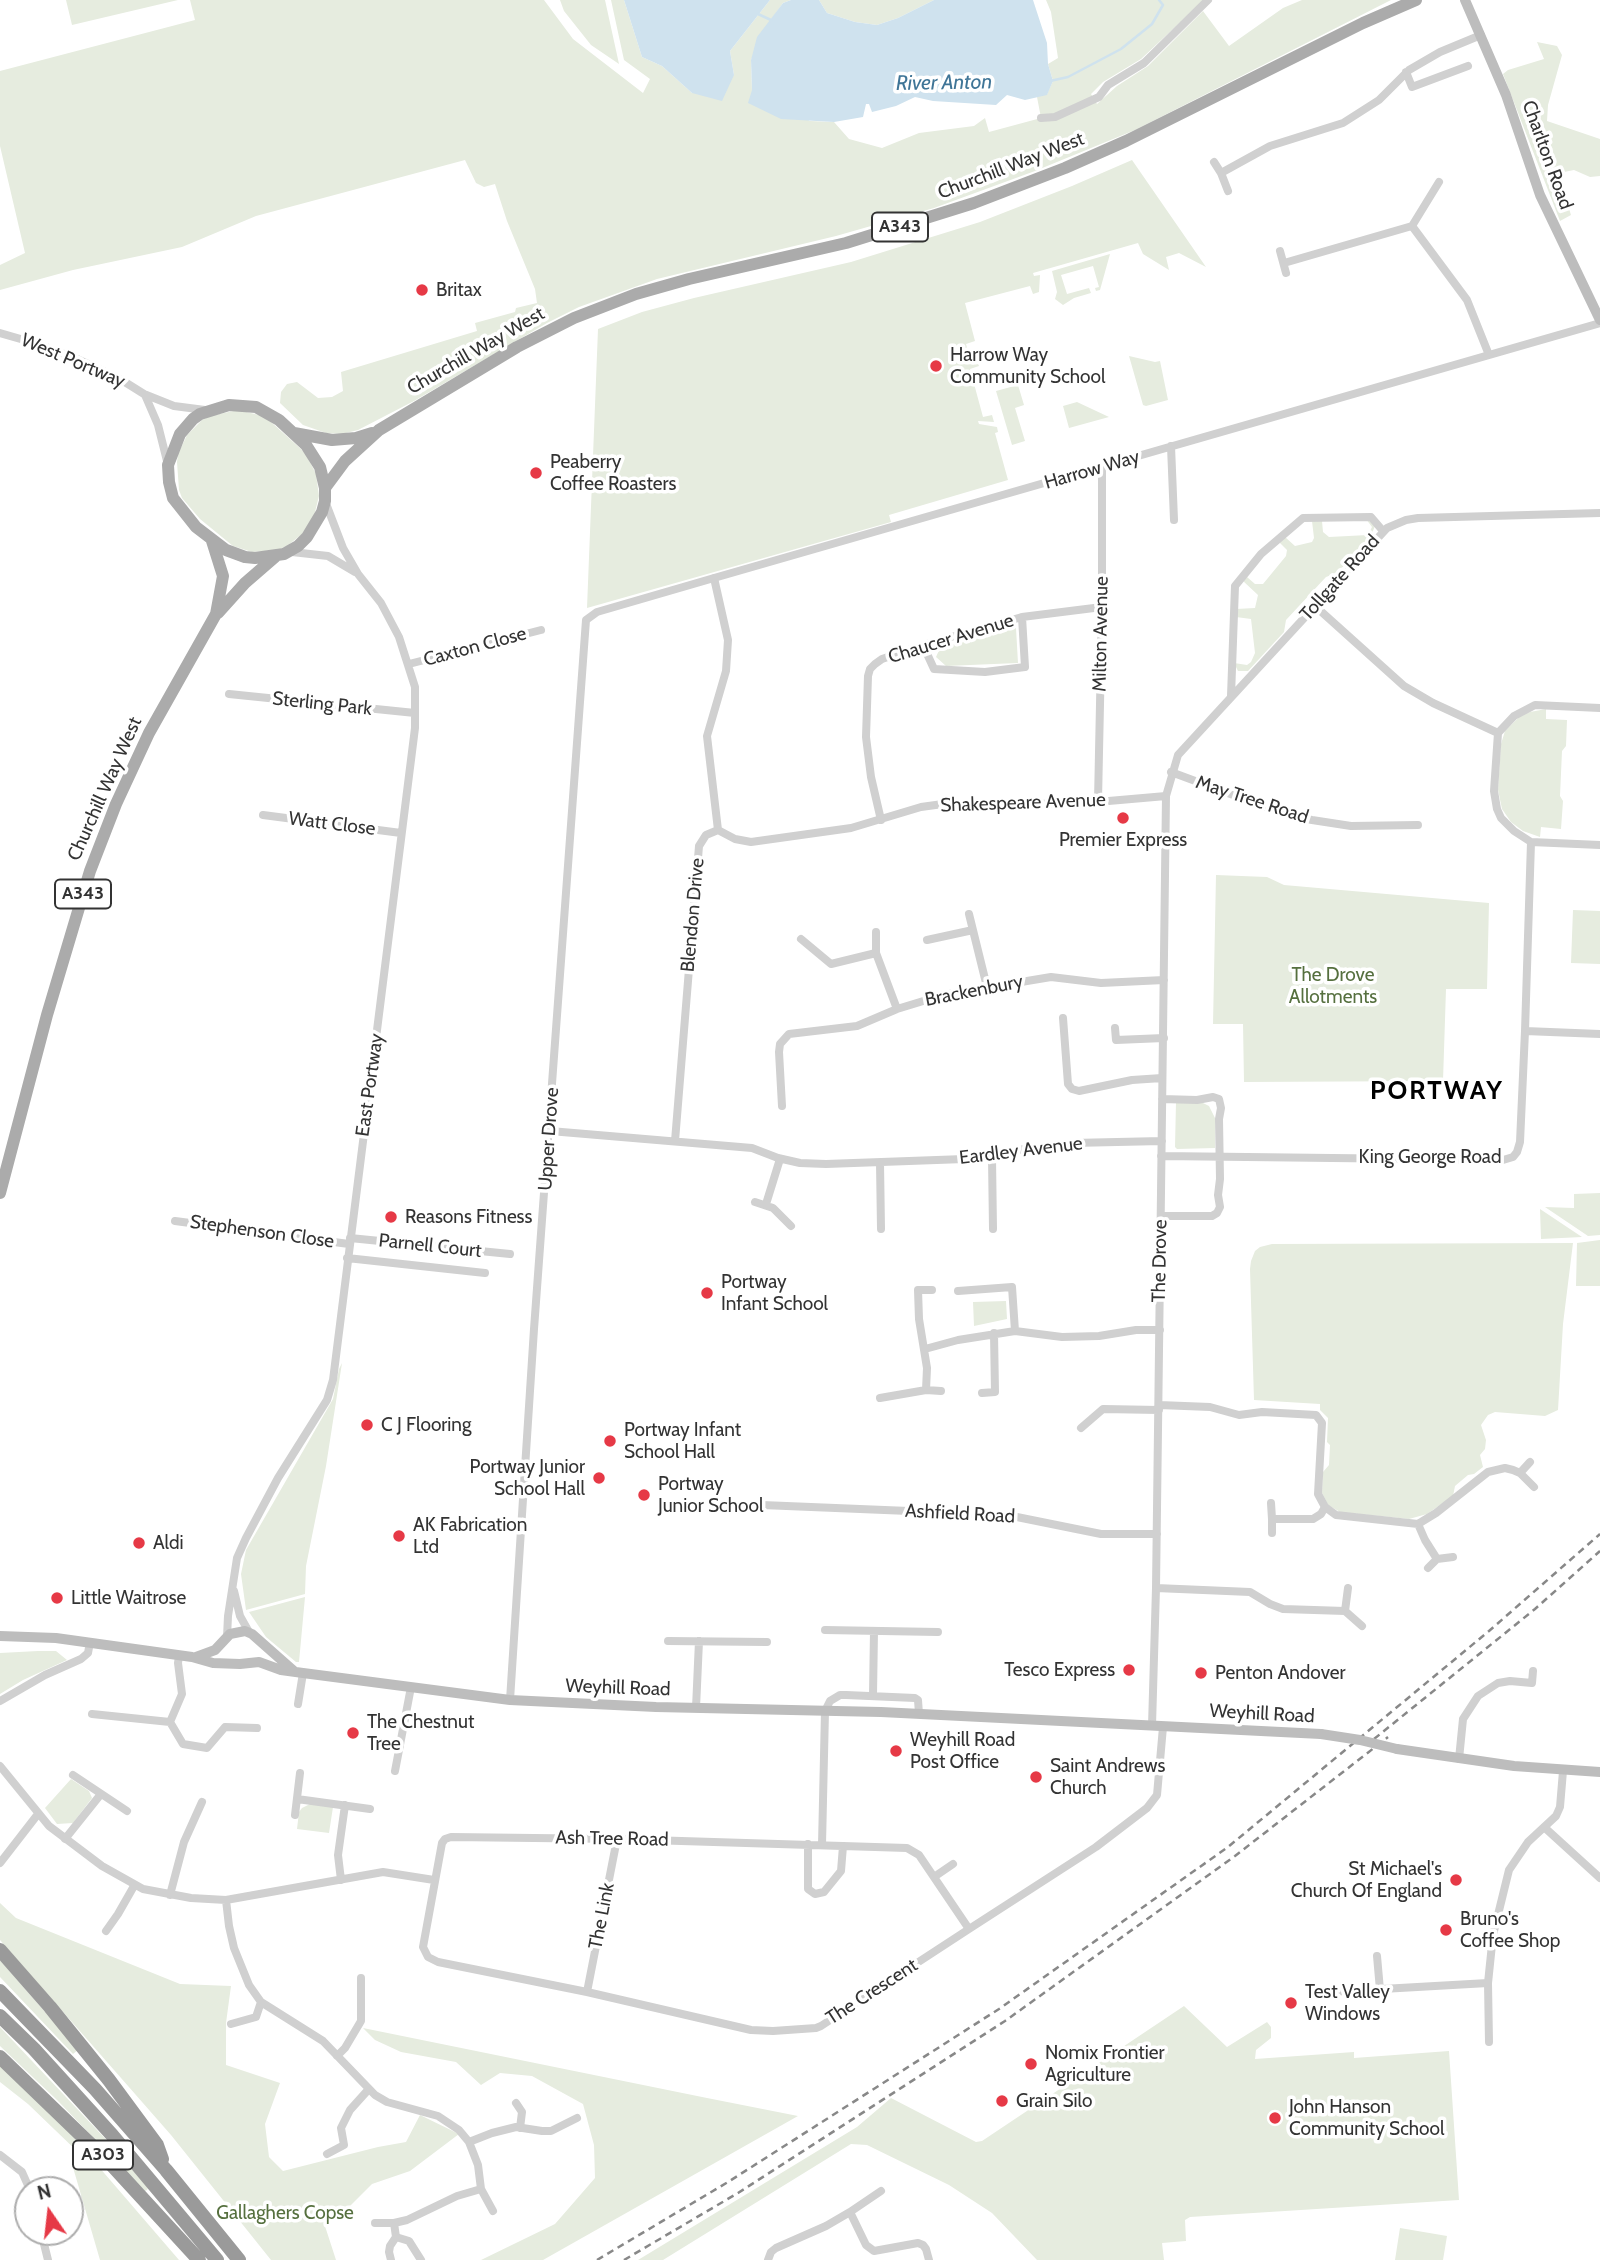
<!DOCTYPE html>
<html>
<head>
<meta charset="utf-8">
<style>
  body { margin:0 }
  #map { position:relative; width:1600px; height:2260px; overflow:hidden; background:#fff; font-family:Cabin,sans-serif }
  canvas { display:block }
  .north { position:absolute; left:14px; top:2176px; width:70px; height:70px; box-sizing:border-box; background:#fff; border:2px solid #adadad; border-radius:50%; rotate:346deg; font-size:19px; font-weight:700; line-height:28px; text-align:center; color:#333 }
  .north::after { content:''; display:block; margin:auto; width:24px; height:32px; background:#e63946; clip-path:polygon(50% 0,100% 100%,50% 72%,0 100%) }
</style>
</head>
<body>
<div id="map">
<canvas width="1600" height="2260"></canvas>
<div class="north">N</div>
</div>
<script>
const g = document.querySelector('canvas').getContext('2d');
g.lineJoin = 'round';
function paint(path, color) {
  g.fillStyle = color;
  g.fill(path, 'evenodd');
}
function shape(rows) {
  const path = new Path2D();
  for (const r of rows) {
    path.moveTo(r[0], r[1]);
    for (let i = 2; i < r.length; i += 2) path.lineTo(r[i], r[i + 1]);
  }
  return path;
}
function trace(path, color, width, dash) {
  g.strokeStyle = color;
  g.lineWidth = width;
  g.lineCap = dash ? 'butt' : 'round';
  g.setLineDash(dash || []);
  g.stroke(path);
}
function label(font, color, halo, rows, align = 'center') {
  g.font = font + ' Cabin,sans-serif';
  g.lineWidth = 7;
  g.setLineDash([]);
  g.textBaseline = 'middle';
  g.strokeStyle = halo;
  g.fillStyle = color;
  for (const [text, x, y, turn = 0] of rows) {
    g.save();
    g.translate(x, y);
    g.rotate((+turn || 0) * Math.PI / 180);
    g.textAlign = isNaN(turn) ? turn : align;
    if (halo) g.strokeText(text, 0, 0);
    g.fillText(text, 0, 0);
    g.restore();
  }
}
paint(shape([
  [66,0,178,0,72,25],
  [190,0,544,0,573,39,643,93,650,79,624,60,611,0,624,0,642,57,662,66,692,93,734,75,730,51,770,0,791,0,783,3,771,20,751,60,752,90,810,121,834,122,849,139,882,148,919,133,974,126,985,118,989,132,1041,118,1037,97,1047,94,1053,81,1048,64,1058,58,1051,12,1046,0,1204,0,1141,59,1103,82,1091,94,1097,104,1117,86,1148,66,1203,11,1229,46,1283,8,1302,0,1391,0,1135,130,1035,171,934,208,836,236,657,279,579,307,547,323,414,401,358,430,342,434,326,433,303,425,280,403,281,392,287,384,297,382,318,398,332,397,343,391,341,372,477,331,475,323,515,312,516,308,537,303,535,289,507,221,495,184,484,187,476,183,465,160,256,216,182,247,73,270,0,290,0,265,25,253,0,146,0,71,195,20],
  [560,0,605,0,619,64,591,45,564,11],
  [819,0,934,0,898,18,877,25,855,22,827,13],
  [1537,42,1557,46,1562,55,1548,105,1547,121,1600,139,1600,176,1590,177,1574,170,1564,172,1560,180,1571,215,1560,221,1503,74,1508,70,1544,59],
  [1132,160,1206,267,1179,253,1166,257,1169,270,1143,254,1138,243,1033,273,1034,276,1040,275,1039,292,1033,294,1030,286,965,303,975,341,966,344,970,359,976,358,979,366,970,369,983,417,992,415,994,422,978,421,979,424,997,427,998,432,995,433,1008,480,889,515,891,522,587,608,598,329,642,312,694,298,851,262,980,222,1072,186],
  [1110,254,1100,290,1096,291,1095,288,1099,287,1093,266,1061,275,1067,294,1089,288,1091,293,1074,298,1063,305,1055,299,1057,292,1052,271],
  [1129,356,1155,362,1160,361,1168,400,1146,406,1143,405],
  [1018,385,1024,405,1015,408,1025,441,1012,445,996,391],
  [1077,402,1109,417,1069,428,1063,406],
  [238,410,259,415,271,422,301,449,307,456,316,474,319,496,314,516,302,534,287,546,277,550,252,552,233,546,200,519,182,498,179,490,177,462,178,454,187,435,202,420,210,416],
  [1366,519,1369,519,1375,526,1370,538,1337,573,1326,577,1286,620,1284,632,1248,671,1238,671,1234,663,1247,665,1251,662,1255,653,1251,619,1236,617,1236,609,1255,608,1258,595,1243,581,1247,577,1255,584,1263,584,1286,556,1287,550,1279,542,1285,537,1295,546,1312,542,1314,538,1312,521,1322,521,1323,532,1329,537,1368,535,1372,527],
  [1016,628,1018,663,946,666,936,657,940,648],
  [1546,709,1546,719,1567,720,1566,746,1562,751,1560,796,1563,801,1561,829,1541,827,1540,837,1523,831,1511,822,1502,809,1498,790,1501,744,1505,731,1519,717,1530,712],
  [1216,875,1267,877,1284,885,1489,903,1487,989,1446,989,1443,1081,1244,1082,1243,1024,1213,1024],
  [1573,910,1600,911,1600,964,1571,963],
  [1176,1102,1201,1102,1209,1106,1215,1118,1215,1148,1177,1149,1175,1147],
  [1600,1193,1600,1235,1588,1236,1545,1207,1574,1208,1574,1194],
  [1540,1209,1582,1237,1541,1239],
  [1600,1240,1600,1286,1576,1286,1577,1243],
  [1573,1243,1563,1324,1558,1410,1545,1416,1495,1412,1488,1415,1481,1425,1486,1440,1485,1449,1480,1455,1483,1467,1474,1474,1468,1475,1455,1486,1453,1496,1427,1514,1409,1519,1340,1512,1328,1505,1322,1493,1323,1472,1329,1465,1330,1445,1327,1442,1328,1418,1320,1410,1320,1404,1254,1400,1250,1269,1251,1261,1255,1251,1260,1247,1272,1244],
  [1006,1301,1007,1319,974,1326,973,1302],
  [342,1363,326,1466,306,1566,305,1594,246,1610,241,1574,246,1550,333,1399,339,1369],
  [305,1597,299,1662,296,1662,266,1637,249,1612],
  [38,1651,56,1651,67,1660,23,1680,0,1694,0,1653],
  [71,1779,89,1791,92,1798,73,1823,57,1824,45,1808],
  [310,1804,333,1807,329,1833,297,1829,299,1812,302,1808],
  [0,1903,16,1918,180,1984,231,1986,226,2023,226,2065,280,2083,265,2124,269,2157,283,2171,378,2147,406,2142,420,2115,459,2134,410,2171,372,2184,348,2208,324,2223,336,2260,271,2260,171,2135,0,1940],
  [0,1960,78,2050,73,2054,0,1977],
  [1184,2006,1227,2047,1267,2022,1271,2027,1271,2038,1256,2050,1255,2059,1354,2052,1354,2058,1449,2051,1459,2200,1190,2217,1185,2220,1186,2241,1162,2243,1164,2260,1037,2260,992,2213,949,2185,867,2145,851,2144,663,2260,638,2260,857,2127,891,2098,976,2142,982,2141],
  [0,2027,114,2148,148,2188,147,2190,145,2191,57,2100,0,2046],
  [363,2028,707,2098,798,2116,543,2260,481,2260,555,2224,595,2178,594,2145,583,2104,532,2076,500,2073,481,2085,456,2062,401,2052,375,2040],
  [0,2064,89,2150,86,2152,179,2260,100,2260,72,2164,81,2155,28,2104,0,2082],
  [1400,2228,1447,2236,1443,2260,1395,2260]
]), '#e6ecdf');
paint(shape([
  [624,0,770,0,730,51,734,75,722,101,692,93,662,66,642,57],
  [791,0,819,0,827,13,855,22,877,25,898,18,934,0,1033,0,1047,43,1048,64,1053,81,1047,95,1025,100,1007,95,996,105,933,101,915,97,896,106,872,112,869,104,866,104,863,117,834,122,781,119,748,103,752,90,751,60,757,37,783,3]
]), '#cfe2ee');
trace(shape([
  [758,14,771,20,773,23],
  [1050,81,1068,77,1121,49,1152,24,1163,5,1159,0]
]), '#cfe2ee', 2.5);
trace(shape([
  [1406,72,1412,87,1468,66],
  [1041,118,1055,117,1099,97,1108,85,1144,63,1208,0],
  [1214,162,1221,173],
  [1228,191,1221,173,1270,146,1343,123,1379,100,1409,70,1440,52,1481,35],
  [1412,226,1467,300,1489,355],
  [1280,251,1286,273],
  [1284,263,1412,226,1439,182],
  [0,333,38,344,77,359,120,379,144,394,174,406,205,410],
  [145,395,158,425,168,465],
  [1171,446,1174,520],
  [292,552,328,556,355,572],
  [1315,606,1404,686,1433,703,1498,733],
  [923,645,934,669,985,672,1025,667,1022,617],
  [409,664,541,630],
  [229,694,415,713],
  [1231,696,1235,586,1261,554,1303,518,1371,517,1383,531],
  [1498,733,1514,716,1535,705,1600,708],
  [1171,772,1287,815,1312,820,1351,826,1418,825],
  [1098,801,1102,607,1102,467],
  [263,815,401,833],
  [881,820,871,777,866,737,868,676,870,669,875,664,882,659,923,645,1022,617,1102,607],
  [718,830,735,839,751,842,851,828,921,807,950,803,1074,804,1166,796],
  [1531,842,1600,845],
  [969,914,987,987],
  [876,932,876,953,897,1009],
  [801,939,831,964,876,953],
  [927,940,973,930],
  [1063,1018,1068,1084,1072,1089,1079,1091,1132,1080,1162,1078],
  [1115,1028,1116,1040,1164,1038],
  [1525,1031,1600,1034],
  [782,1106,779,1052,780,1044,789,1034,857,1026,897,1009,943,995,1051,977,1101,983,1164,980],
  [550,1131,752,1148,778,1158,800,1163,826,1164,992,1158,1018,1150,1072,1143,1162,1141],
  [675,1141,699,846,706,835,718,830,707,736,726,671,728,640,714,578],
  [1161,1156,1503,1160,1513,1157,1517,1152,1520,1142,1525,1031,1531,842,1514,831,1501,818,1497,809,1494,791,1498,733],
  [992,1158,993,1229],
  [880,1163,881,1229],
  [755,1202,773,1208,791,1226],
  [766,1204,780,1159],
  [1161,1216,1212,1216,1217,1213,1220,1207,1218,1195,1220,1179,1219,1119,1221,1108,1219,1099,1213,1097,1197,1100,1162,1099],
  [175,1221,349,1244],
  [350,1238,510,1254],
  [347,1258,485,1273],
  [958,1291,1012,1287,1015,1331],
  [925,1349,958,1340,1015,1331,1062,1337,1099,1336,1136,1330,1160,1330],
  [926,1390,941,1391],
  [982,1393,995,1392,994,1333],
  [880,1398,926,1390,927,1368,919,1319,918,1290,932,1290],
  [1159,1405,1210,1407,1239,1415,1262,1412,1316,1415,1322,1423,1318,1494,1325,1507],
  [1081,1428,1103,1409,1159,1410],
  [1520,1473,1530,1462],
  [1271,1503,1272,1519,1313,1519,1321,1514,1325,1507,1336,1515,1418,1524,1436,1513,1488,1472,1505,1468,1513,1470,1520,1473,1534,1487],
  [762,1505,1007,1515,1101,1534,1157,1534],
  [1272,1519,1272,1533],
  [1418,1524,1425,1540,1437,1559,1428,1568],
  [1437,1559,1453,1557],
  [1156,1588,1250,1592,1270,1604,1283,1609,1345,1611,1348,1588],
  [234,1591,240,1616,249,1632],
  [1345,1611,1362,1626],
  [825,1630,938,1632],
  [227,1637,228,1616,237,1558,246,1538,278,1478,327,1400,333,1380,415,728,415,687,399,637,381,603,358,574,343,548,325,501],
  [668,1641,767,1642],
  [873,1695,874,1631],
  [510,1700,534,1329,586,620,597,612,714,578,1600,323],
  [0,1701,45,1675,81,1659,88,1653,90,1642],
  [298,1704,303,1673],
  [696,1708,699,1641],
  [92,1714,170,1722,183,1744,207,1748,225,1727,257,1728],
  [170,1722,182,1694,178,1663,179,1656],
  [1152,1726,1156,1588,1166,796,1178,755,1387,528,1406,520,1418,518,1600,513],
  [1459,1759,1463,1719,1478,1696,1498,1683,1510,1681,1532,1683,1533,1671],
  [0,1766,49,1826,102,1866,143,1889,191,1898,226,1900,383,1872,434,1880],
  [395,1771,411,1687],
  [73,1775,127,1811],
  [297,1799,370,1809],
  [295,1815,300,1773],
  [1544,1827,1600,1878],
  [65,1839,101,1794],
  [808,1844,808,1889,815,1894,824,1892,841,1871,843,1846],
  [822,1845,825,1711,830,1701,840,1695,846,1695,915,1698,918,1700,919,1714],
  [0,1863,38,1814],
  [934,1877,953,1864],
  [341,1880,338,1855,345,1805],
  [170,1895,184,1842,202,1802],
  [226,1900,229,1926,234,1948,249,1985,261,2002,323,2041,375,2095,387,2102,438,2116,459,2130,469,2142,478,2165,481,2189,493,2211],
  [969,1929,919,1855,907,1848,617,1839,451,1837,445,1839,442,1843,423,1947,428,1957,438,1962,587,1992,751,2030,773,2031,816,2028,821,2026,871,1993,969,1929,1096,1847,1147,1808,1157,1795,1163,1727],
  [106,1931,118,1914,134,1886],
  [1377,1956,1380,1990],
  [1488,1983,1489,2042],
  [587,1992,617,1839],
  [1329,1992,1488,1983,1493,1935,1509,1870,1528,1842,1556,1816,1560,1807,1563,1771],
  [231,2024,256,2017,261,2002],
  [337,2056,345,2048,361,2021,361,1978],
  [516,2103,522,2112,520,2128],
  [469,2142,492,2133,516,2127,542,2131,551,2131,577,2118],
  [327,2154,344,2145,341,2128,350,2110,368,2090],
  [0,2155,22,2172,30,2190],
  [850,2212,881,2191],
  [375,2223,394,2223,407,2220,457,2196,481,2189],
  [394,2223,396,2237,409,2241,421,2260],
  [41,2232,48,2260],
  [391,2260,389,2252,390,2246,396,2237],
  [768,2260,771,2252,776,2248,826,2226,850,2212,866,2245,874,2251,918,2243,923,2245,926,2249,929,2260]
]), '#d0d0d0', 8);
trace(shape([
  [1465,0,1506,95,1540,195,1600,320],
  [0,1636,56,1638,192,1657,213,1663,240,1664,259,1662,281,1670,303,1673,510,1700,656,1707,881,1712,1321,1734],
  [196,1657,215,1650,230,1634,245,1631,252,1634,295,1672],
  [1397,1749,1514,1766,1600,1772]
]), '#bdbdbd', 10);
trace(shape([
  [229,405,256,407,279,420,306,445,320,467,325,488,325,501,322,512,307,537,298,546,284,554,255,558,245,557,226,550,196,527,173,498,169,482,168,465,180,434,193,419,200,414,229,405],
  [294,433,332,440,356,438,372,433],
  [325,488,345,461,379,430,517,347,574,318,636,294,689,279,846,243,974,203,1065,168,1126,141,1363,23,1416,0],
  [218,613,245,583,275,557],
  [0,1193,47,1015,90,871,116,804,149,733,216,614,223,576,212,541]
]), '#ababab', 12);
trace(shape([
  [0,1950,50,2007,109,2080,157,2145,162,2159],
  [0,1991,95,2089,166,2170,239,2260],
  [0,2016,34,2049,112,2135,217,2260],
  [0,2057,110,2163,199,2260]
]), '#9a9a9a', 14);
trace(shape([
  [1374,1739,1535,1609,1600,1551],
  [597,2260,728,2182,999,2009,1228,1847,1489,1631,1600,1534],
  [624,2260,738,2193,1005,2021,1235,1856,1388,1737]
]), '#888', 2.5, [7, 5]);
trace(shape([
  [1321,1734,1360,1740,1397,1749]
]), '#bdbdbd', 10);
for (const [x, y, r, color] of [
  [422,290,7,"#e63946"],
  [936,366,7,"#e63946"],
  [536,473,7,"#e63946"],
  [1123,818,7,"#e63946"],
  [391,1217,7,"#e63946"],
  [707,1293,7,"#e63946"],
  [367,1425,7,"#e63946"],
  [610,1441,7,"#e63946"],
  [599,1478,7,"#e63946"],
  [644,1495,7,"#e63946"],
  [399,1536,7,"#e63946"],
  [139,1543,7,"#e63946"],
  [57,1598,7,"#e63946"],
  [1129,1670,7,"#e63946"],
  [1201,1673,7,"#e63946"],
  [353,1733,7,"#e63946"],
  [896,1751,7,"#e63946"],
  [1036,1777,7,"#e63946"],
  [1456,1880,7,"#e63946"],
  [1446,1930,7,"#e63946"],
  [1291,2003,7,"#e63946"],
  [1031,2064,7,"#e63946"],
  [1002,2101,7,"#e63946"],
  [1275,2118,7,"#e63946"]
]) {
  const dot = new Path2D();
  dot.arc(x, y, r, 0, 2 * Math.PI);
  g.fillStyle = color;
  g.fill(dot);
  trace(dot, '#fff', 2.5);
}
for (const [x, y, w] of [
  [900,227,56],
  [83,894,56],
  [103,2155,60]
]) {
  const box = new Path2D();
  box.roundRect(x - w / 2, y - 14.5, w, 29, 5);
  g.fillStyle = '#fff';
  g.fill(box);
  trace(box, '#333', 2);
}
label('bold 18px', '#333', null, [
  ["A343",900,227],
  ["A343",83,894],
  ["A303",103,2155]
]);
label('19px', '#333', '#fff', [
  ["Charlton Road",1547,155,70],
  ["Churchill Way West",1011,166,-21],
  ["Churchill Way West",476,351,-30],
  ["West Portway",73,361,23],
  ["Harrow Way",1092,470,-16],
  ["Tollgate Road",1340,578,-48],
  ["Milton Avenue",1101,634,-89],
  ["Chaucer Avenue",951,639,-17],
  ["Caxton Close",475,647,-15],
  ["Sterling Park",322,704,6],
  ["Churchill Way West",105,789,-66],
  ["May Tree Road",1252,800,18],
  ["Shakespeare Avenue",1023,803,-2],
  ["Watt Close",332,824,7],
  ["Blendon Drive",693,915,-85],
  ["Brackenbury",974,991,-11],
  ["East Portway",370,1085,-82],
  ["Upper Drove",549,1139,-86],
  ["Eardley Avenue",1021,1151,-7],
  ["King George Road",1430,1157],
  ["Stephenson Close",262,1232,8],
  ["Parnell Court",430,1246,6],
  ["The Drove",1160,1261,-89],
  ["Ashfield Road",960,1514,3],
  ["Weyhill Road",618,1688,2],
  ["Weyhill Road",1262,1714,3],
  ["Ash Tree Road",612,1839,1],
  ["The Link",602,1916,-79],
  ["The Crescent",872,1992,-33]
]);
label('19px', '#333', '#fff', [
  ["Britax",436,290],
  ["Harrow Way",950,355],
  ["Community School",950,377],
  ["Peaberry",550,462],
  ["Coffee Roasters",550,484],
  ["Premier Express",1123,840,"center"],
  ["Reasons Fitness",405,1217],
  ["Portway",721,1282],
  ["Infant School",721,1304],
  ["C J Flooring",381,1425],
  ["Portway Infant",624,1430],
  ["School Hall",624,1452],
  ["Portway Junior",585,1467,"right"],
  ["School Hall",585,1489,"right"],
  ["Portway",658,1484],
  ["Junior School",658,1506],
  ["AK Fabrication",413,1525],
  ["Ltd",413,1547],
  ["Aldi",153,1543],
  ["Little Waitrose",71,1598],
  ["Tesco Express",1115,1670,"right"],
  ["Penton Andover",1215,1673],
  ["The Chestnut",367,1722],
  ["Tree",367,1744],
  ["Weyhill Road",910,1740],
  ["Post Office",910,1762],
  ["Saint Andrews",1050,1766],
  ["Church",1050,1788],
  ["St Michael's",1442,1869,"right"],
  ["Church Of England",1442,1891,"right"],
  ["Bruno's",1460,1919],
  ["Coffee Shop",1460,1941],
  ["Test Valley",1305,1992],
  ["Windows",1305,2014],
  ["Nomix Frontier",1045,2053],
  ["Agriculture",1045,2075],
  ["Grain Silo",1016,2101],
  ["John Hanson",1289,2107],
  ["Community School",1289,2129]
], 'left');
label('19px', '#56703f', '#fff', [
  ["The Drove",1333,975],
  ["Allotments",1333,997],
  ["Gallaghers Copse",285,2213]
]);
label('italic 21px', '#3f7597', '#fff', [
  ["River Anton",944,83,-1]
]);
g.letterSpacing = '2px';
label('bold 26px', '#000', '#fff', [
  ["PORTWAY",1437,1091]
]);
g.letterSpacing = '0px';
</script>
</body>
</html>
